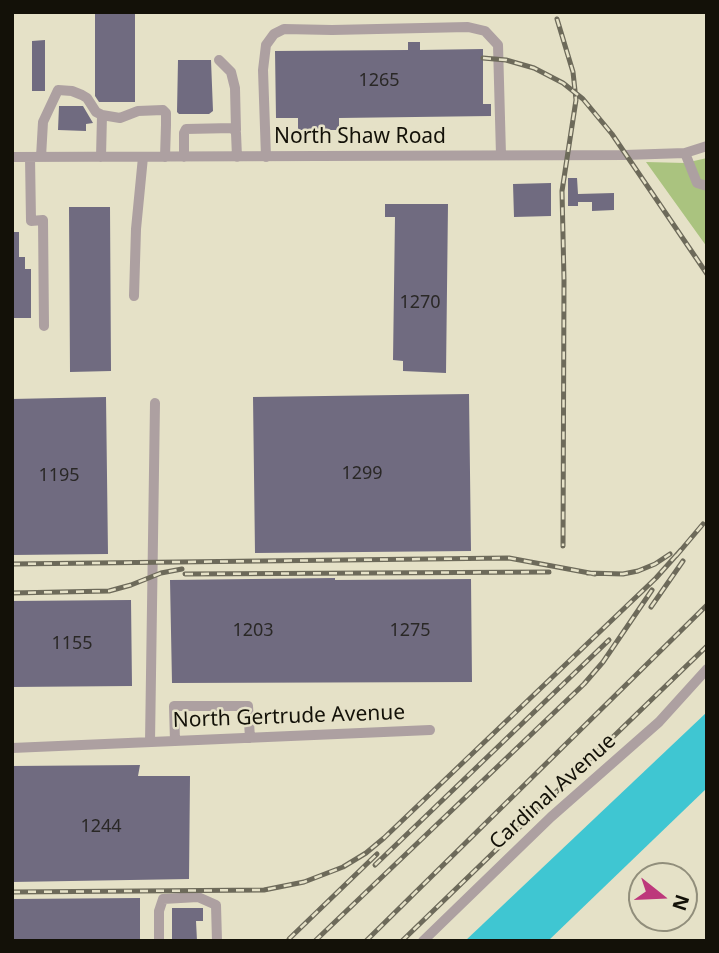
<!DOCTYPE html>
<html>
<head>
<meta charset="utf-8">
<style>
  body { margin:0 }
  #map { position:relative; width:719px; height:953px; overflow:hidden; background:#e5e1c7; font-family:"Noto Sans",sans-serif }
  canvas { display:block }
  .frame { position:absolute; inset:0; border:14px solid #131108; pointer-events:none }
  .north { position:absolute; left:628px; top:862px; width:70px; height:70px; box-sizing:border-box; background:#e5e1c7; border:2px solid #918e7b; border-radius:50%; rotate:108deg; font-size:19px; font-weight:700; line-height:28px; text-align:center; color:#131108 }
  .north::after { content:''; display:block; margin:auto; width:24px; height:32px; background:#bd387b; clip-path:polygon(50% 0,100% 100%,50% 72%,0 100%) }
</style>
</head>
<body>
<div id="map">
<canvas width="719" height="953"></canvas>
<div class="frame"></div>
<div class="north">N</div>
</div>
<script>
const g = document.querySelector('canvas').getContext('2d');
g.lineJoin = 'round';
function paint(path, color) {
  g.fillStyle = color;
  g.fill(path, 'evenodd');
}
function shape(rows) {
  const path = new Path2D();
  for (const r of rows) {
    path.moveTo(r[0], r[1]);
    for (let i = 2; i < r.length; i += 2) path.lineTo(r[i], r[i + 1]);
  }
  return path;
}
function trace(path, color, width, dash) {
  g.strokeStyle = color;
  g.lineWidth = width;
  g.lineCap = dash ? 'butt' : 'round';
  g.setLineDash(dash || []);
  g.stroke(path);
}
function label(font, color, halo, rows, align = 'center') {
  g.font = font + ' "Noto Sans",sans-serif';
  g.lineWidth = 5;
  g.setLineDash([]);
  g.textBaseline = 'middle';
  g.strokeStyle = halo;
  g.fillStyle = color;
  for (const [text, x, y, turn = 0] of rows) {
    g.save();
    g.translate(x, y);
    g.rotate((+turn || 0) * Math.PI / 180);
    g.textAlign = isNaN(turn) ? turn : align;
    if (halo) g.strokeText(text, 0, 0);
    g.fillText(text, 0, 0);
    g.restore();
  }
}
paint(shape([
  [707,158,707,247,646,162,685,163]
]), '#aac37f');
paint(shape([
  [707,712,707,788,548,941,465,941]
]), '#3fc6d2');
paint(shape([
  [95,12,135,12,135,102,99,102,95,96],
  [45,40,45,91,32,91,32,41],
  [408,42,420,42,420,50,483,49,483,104,491,104,491,116,339,118,339,130,298,130,298,118,276,118,275,51,408,50],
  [178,60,211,60,213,111,209,114,179,114,177,112],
  [59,106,83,106,93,123,86,124,86,131,58,130],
  [568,178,577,178,578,194,614,193,614,210,592,211,592,202,578,202,578,206,568,206],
  [551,183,551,216,514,217,513,184],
  [385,204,448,204,446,373,403,371,403,361,393,360,395,217,385,217],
  [69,207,110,207,111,371,70,372],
  [12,232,19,232,19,257,25,257,25,269,31,269,31,318,12,318],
  [469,394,471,551,255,553,253,397],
  [106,397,108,554,12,555,12,399],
  [335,578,335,580,471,579,472,682,172,683,170,580],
  [131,600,132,686,12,687,12,601],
  [140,765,138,776,190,776,189,879,12,882,12,766],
  [140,898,140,941,12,941,12,899],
  [172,908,203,908,203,921,196,921,197,941,172,941]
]), '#706b80');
trace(shape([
  [219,60,231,72,235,88,236,130],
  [685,153,697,183,707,186],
  [12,157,625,155,685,153,707,146],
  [30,157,31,221,43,220,44,326],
  [41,157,43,122,58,90,72,91,82,95,87,98,96,112,102,115,120,118,138,111,163,110,166,113,166,125,165,157],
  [101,157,102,115],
  [184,157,184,133,186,129,233,128,236,133,237,157],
  [266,157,263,70,266,45,274,34,284,29,332,30,468,27,485,31,498,45,501,155],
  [134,296,136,229,143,157],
  [175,741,174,706,248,706,250,738],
  [150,742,155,403],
  [12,748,430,730],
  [159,941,159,911,163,899,198,897,216,905,217,941],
  [423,941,551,817,659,722,707,669]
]), '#ada0a1', 10);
const rail = shape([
  [557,19,573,72,576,100,562,191,564,280,563,546],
  [483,58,506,60,534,68,563,83,583,99,612,134,707,274],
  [676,556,703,524],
  [12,564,509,558,595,574],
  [588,573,623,574,638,571,655,564,670,554],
  [185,574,549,572],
  [12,593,109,591,131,585,161,573,182,569],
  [651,607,683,561],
  [375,865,609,640],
  [12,892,264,890,304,882,343,867,366,853,384,838,656,578,681,550],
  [289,939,377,854],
  [315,941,584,684,603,662,652,590],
  [366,941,707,605],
  [402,941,707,646]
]);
trace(rail, '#6d6a5a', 5);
trace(rail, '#e5e1c7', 2.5, [8]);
label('18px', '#2a2826', null, [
  ["1265",379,81],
  ["1270",420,303],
  ["1299",362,474],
  ["1195",59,476],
  ["1203",253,631],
  ["1275",410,631],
  ["1155",72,644],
  ["1244",101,827]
]);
label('21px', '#131108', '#e5e1c7', [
  ["North Shaw Road",360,137],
  ["North Gertrude Avenue",289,717,-2],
  ["Cardinal Avenue",553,792,-42]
]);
</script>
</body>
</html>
